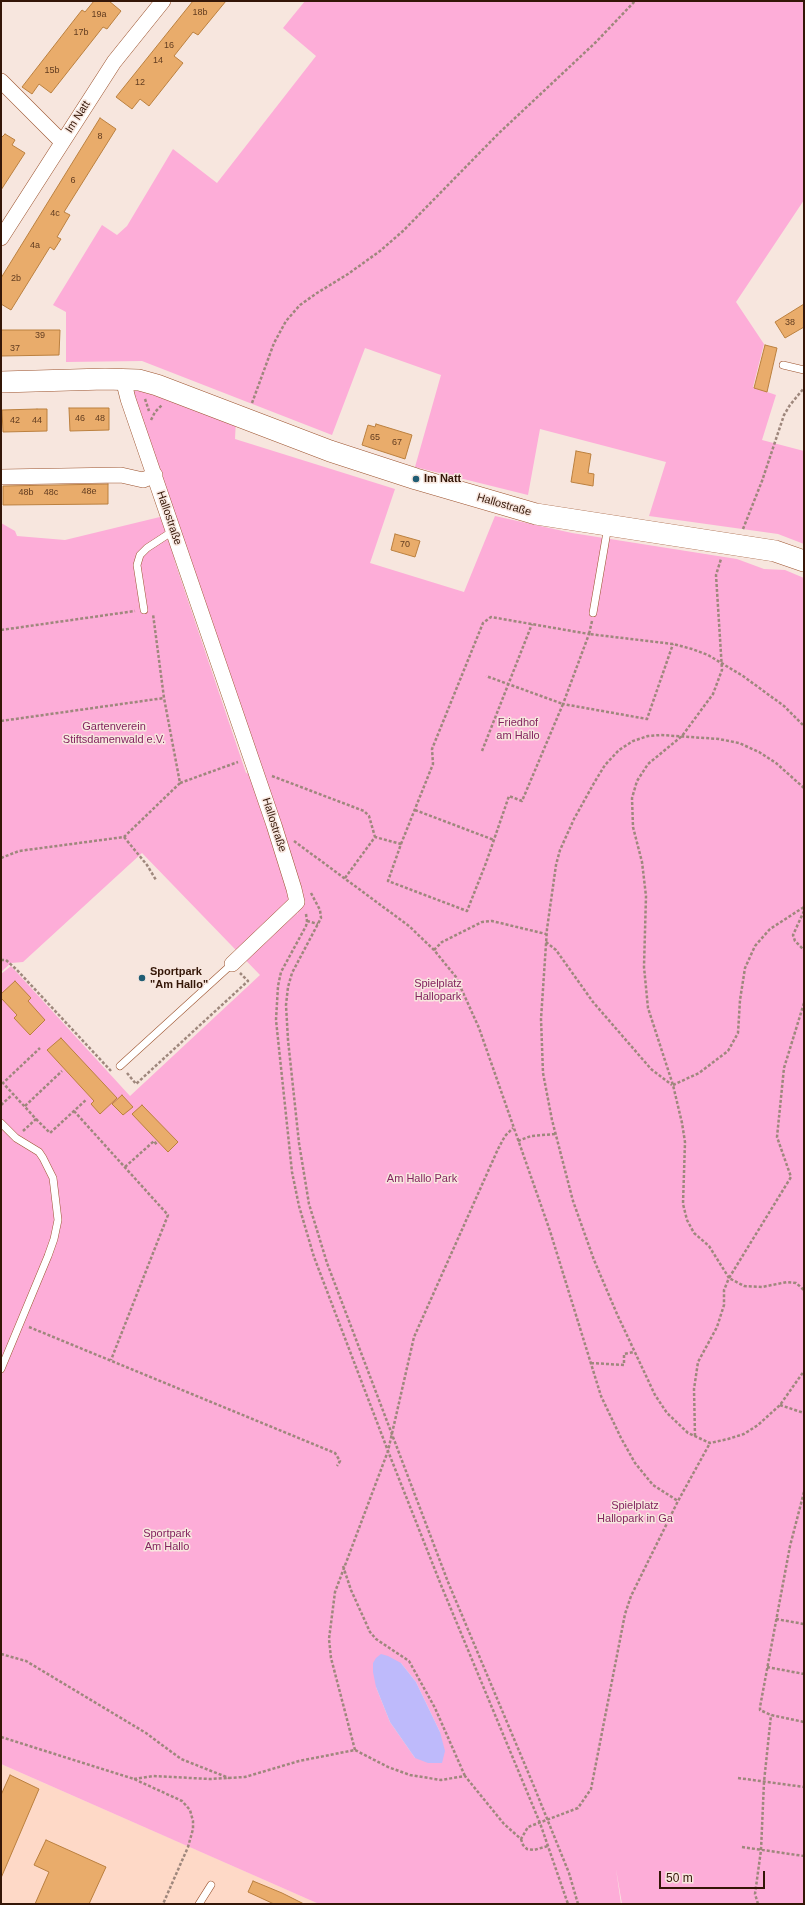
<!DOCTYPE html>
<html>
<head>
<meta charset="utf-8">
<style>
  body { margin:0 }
  #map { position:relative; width:805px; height:1905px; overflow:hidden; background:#f7e6de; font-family:Arial,sans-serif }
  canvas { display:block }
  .frame { position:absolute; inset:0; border:2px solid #341607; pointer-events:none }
  .scale { position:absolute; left:659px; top:1871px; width:106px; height:18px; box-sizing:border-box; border:2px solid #341607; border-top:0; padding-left:5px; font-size:12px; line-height:14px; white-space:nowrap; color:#341607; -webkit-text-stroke:3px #f7e6de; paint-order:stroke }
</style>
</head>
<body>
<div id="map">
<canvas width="805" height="1905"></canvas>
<div class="frame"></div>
<div class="scale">50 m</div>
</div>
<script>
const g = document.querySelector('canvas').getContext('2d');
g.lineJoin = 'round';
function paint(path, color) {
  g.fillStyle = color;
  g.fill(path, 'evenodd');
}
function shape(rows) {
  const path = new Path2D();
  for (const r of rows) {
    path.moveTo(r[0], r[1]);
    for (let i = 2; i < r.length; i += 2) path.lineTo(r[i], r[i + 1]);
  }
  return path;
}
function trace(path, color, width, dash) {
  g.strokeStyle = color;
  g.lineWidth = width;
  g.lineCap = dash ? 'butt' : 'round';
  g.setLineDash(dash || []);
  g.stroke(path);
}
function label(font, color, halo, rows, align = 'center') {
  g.font = font + ' Arial,sans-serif';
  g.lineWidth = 3;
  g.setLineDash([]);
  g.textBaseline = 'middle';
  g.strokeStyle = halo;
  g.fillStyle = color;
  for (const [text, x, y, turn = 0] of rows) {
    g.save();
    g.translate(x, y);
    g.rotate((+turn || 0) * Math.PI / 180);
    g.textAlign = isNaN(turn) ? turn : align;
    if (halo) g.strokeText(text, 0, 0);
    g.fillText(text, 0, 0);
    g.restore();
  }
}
paint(shape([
  [1,1764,199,1851,319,1904,1,1904]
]), '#fed9c7');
paint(shape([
  [305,1,804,1,804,200,736,302,764,344,753,387,776,395,762,440,804,451,804,544,778,534,649,516,666,462,540,429,528,495,415,467,441,375,365,348,332,435,142,361,66,362,66,312,53,305,102,225,117,235,127,226,173,149,217,183,316,56,283,28],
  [126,383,236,419,235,439,395,489,370,563,464,592,495,516,572,533,737,559,764,569,785,570,804,578,804,1904,622,1904,616,1869,621,1904,319,1904,1,1764,1,974,11,966,130,1096,260,975,142,853,23,962,11,963,1,972,1,523,15,531,17,536,65,540,164,516,169,530,175,562,246,773,255,775,298,915,298,901],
  [401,1663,416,1682,440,1732,415,1758,390,1722,376,1687]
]), '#fdadd8');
paint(shape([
  [381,1654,388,1656,401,1663,416,1682,440,1732,445,1751,442,1763,428,1763,415,1758,390,1722,376,1687,373,1672,373,1663,376,1658]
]), '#bebafb');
const building = shape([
  [94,1,109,1,121,11,107,29,103,27,51,93,39,84,32,94,22,87,78,15,82,10,85,12,94,1],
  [193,1,226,1,198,35,193,32,174,56,183,63,149,106,140,99,132,109,116,97,193,1],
  [100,118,116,129,64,212,70,215,57,237,61,239,54,250,50,247,11,310,1,304,1,278,100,118],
  [5,134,15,140,12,145,25,153,1,190,1,138,5,134],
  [804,304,804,327,785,338,775,322,804,304],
  [1,330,60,330,59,355,1,356,1,330],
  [765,345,777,348,767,392,754,388,765,345],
  [69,408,109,408,109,430,70,431,69,408],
  [37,409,47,409,47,431,3,432,2,410,37,409],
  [376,424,412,435,405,459,362,445,368,425,375,427,376,424],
  [576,451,591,454,588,473,594,474,593,486,571,482,576,451],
  [108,484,108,504,3,505,3,486,108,484],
  [395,534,420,541,415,557,391,550,395,534],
  [15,981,31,998,28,1001,45,1020,30,1035,14,1018,17,1015,1,998,1,994,15,981],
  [61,1038,117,1098,100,1114,91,1104,94,1101,47,1050,61,1038],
  [122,1095,133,1107,123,1115,112,1104,122,1095],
  [142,1105,178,1142,168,1152,132,1114,142,1105],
  [10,1775,39,1789,1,1878,1,1795,10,1775],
  [46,1840,106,1867,89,1904,35,1904,49,1872,34,1865,46,1840],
  [253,1881,282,1893,304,1904,274,1904,248,1892,253,1881]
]);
paint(building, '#e9ac6b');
trace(building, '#bb803f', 1);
const lane = shape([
  [783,365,804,370],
  [144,610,137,565,140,555,147,548,173,531],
  [593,613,608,526],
  [120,1066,232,964],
  [1,1123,16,1138,39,1152,43,1158,53,1178,58,1220,54,1239,48,1256,1,1369],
  [199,1904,211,1885]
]);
const street = shape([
  [1,81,62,142],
  [1,238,114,62,163,1],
  [123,379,128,399,274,825,294,889,297,902,232,964],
  [1,477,121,475,143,480,155,475]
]);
const secondary = shape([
  [1,382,105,379,139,380,157,385,330,451,416,479,536,514,775,551,804,561]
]);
trace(lane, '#9c532e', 8);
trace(street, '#9c532e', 16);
trace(secondary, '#9c532e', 22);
trace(shape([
  [145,399,149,411],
  [252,403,274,343,286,321,300,305,317,293,348,274,380,251,403,231,498,134,596,42,635,1],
  [151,420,155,412,162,405],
  [743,529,762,481,784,415,790,405,804,388],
  [592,621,589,634,673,644,692,649,708,655,743,676,784,706,804,726],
  [1,630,135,611],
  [1,721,164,698,153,614],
  [482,751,532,624],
  [272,776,364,811,369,816,375,837],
  [180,783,238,762],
  [804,788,776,763,759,752,739,743,719,739,661,735,648,736,633,741,619,750,605,765,594,783,574,819,560,850,556,865,547,929,541,1019,543,1073,552,1120,573,1201,594,1260,617,1314,655,1395,667,1413,688,1433,710,1443,728,1439,744,1434,758,1425,780,1405,804,1371],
  [415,810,494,840],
  [124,837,147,865,156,880],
  [294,841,409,926,434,950,456,977,479,1028,550,1231,601,1396,621,1438,635,1463,653,1485,678,1501],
  [401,844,433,764,432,749,483,623,491,617,589,634,563,704,647,719,673,644],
  [1,858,19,851,124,837,180,783,164,698],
  [345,878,375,837,401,844,388,881,467,911,486,863,509,796,522,801,563,704,486,676],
  [311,893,320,910,321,918,292,973,288,987,286,1005,288,1040,299,1143,309,1204,327,1263,448,1582,533,1784,569,1873,578,1904],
  [804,911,793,935,795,941,804,950],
  [306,914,307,921,306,926,281,972,278,986,276,1020,292,1172,299,1206,314,1257,388,1451,441,1585,540,1823,568,1904],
  [307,921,318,924],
  [546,942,556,950,593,1002,651,1069,672,1085],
  [434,950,442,942,482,922,492,921,546,934],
  [1,960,6,960,17,970,111,1071],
  [804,1003,784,1068,777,1137,791,1177,729,1278,744,1286,762,1287,787,1282,796,1283,804,1290],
  [127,1073,136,1084,248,981,240,973],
  [673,1085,699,1073,728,1051,738,1033,740,1000,745,968,755,946,770,929,804,907],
  [1,1105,13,1094],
  [25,1106,62,1071],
  [74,1111,168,1215,111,1360],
  [36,1119,50,1133,87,1099],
  [23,1131,36,1119,3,1083,40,1048],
  [518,1141,531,1136,555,1134],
  [125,1167,154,1141,157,1145],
  [29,1327,335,1453,340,1461,337,1466],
  [591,1363,624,1365,624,1354,634,1352],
  [780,1405,804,1413],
  [695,1436,694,1389,698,1362,717,1327,724,1305,724,1290,729,1278,709,1246,694,1233,687,1220,683,1204,685,1142,682,1123,673,1085,648,1008,644,967,646,896,642,862,633,827,632,798,637,781,648,764,682,736,713,694,722,670,716,575,721,559],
  [804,1492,790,1546,760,1707,760,1710,771,1715,804,1722],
  [343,1566,351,1590,370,1632,376,1639,409,1661,435,1708,465,1776],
  [776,1619,804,1624],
  [1,1654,26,1661,146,1733,181,1759,229,1778],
  [767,1667,804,1674],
  [1,1737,134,1779,182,1801,190,1810,193,1821,193,1829,188,1847,163,1904],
  [355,1750,331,1658,329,1639,335,1592,388,1451,414,1337,498,1149,505,1136,513,1128],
  [738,1778,804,1787],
  [134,1779,153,1776,210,1779,245,1777,299,1761,355,1750,388,1767,410,1775,441,1780,465,1776,504,1824,521,1839,528,1827,578,1808,591,1789,625,1614,631,1596,678,1501,710,1443],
  [521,1839,523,1845,527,1849,534,1850,548,1846],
  [742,1847,804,1856],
  [758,1904,755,1894,761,1850,764,1782,771,1715]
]), '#9e877c', 2.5, [3, 2]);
trace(lane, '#fff', 7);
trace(street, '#fff', 15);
trace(secondary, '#fff', 21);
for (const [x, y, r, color] of [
  [416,479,4,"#205d74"],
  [142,978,4,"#205d74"]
]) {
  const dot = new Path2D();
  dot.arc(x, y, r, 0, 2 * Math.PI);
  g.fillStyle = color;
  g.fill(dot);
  trace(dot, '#f7e6de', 1.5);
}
label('9px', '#613c20', null, [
  ["18b",200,13],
  ["19a",99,15],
  ["17b",81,33],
  ["16",169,46],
  ["14",158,61],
  ["15b",52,71],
  ["12",140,83],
  ["8",100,137],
  ["6",73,181],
  ["4c",55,214],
  ["4a",35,246],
  ["2b",16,279],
  ["38",790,323],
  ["39",40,336],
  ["37",15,349],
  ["46",80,419],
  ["48",100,419],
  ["42",15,421],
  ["44",37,421],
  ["65",375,438],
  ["67",397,443],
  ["48e",89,492],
  ["48b",26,493],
  ["48c",51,493],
  ["70",405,545]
]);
label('11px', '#341607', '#f7e6de', [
  ["Im Natt",78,117,-57],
  ["Hallostraße",504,505,16],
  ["Hallostraße",169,518,71],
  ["Hallostraße",274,825,72]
]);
label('bold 11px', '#341607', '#f7e6de', [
  ["Im Natt",424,479],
  ["Sportpark",150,972],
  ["\"Am Hallo\"",150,985]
], 'left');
label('11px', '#83245f', '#f7e6de', [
  ["Friedhof",518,723],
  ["am Hallo",518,736],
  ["Gartenverein",114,727],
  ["Stiftsdamenwald e.V.",114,740],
  ["Spielplatz",438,984],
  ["Hallopark",438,997],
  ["Am Hallo Park",422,1179],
  ["Spielplatz",635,1506],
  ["Hallopark in Ga",635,1519],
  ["Sportpark",167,1534],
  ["Am Hallo",167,1547]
]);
</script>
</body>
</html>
